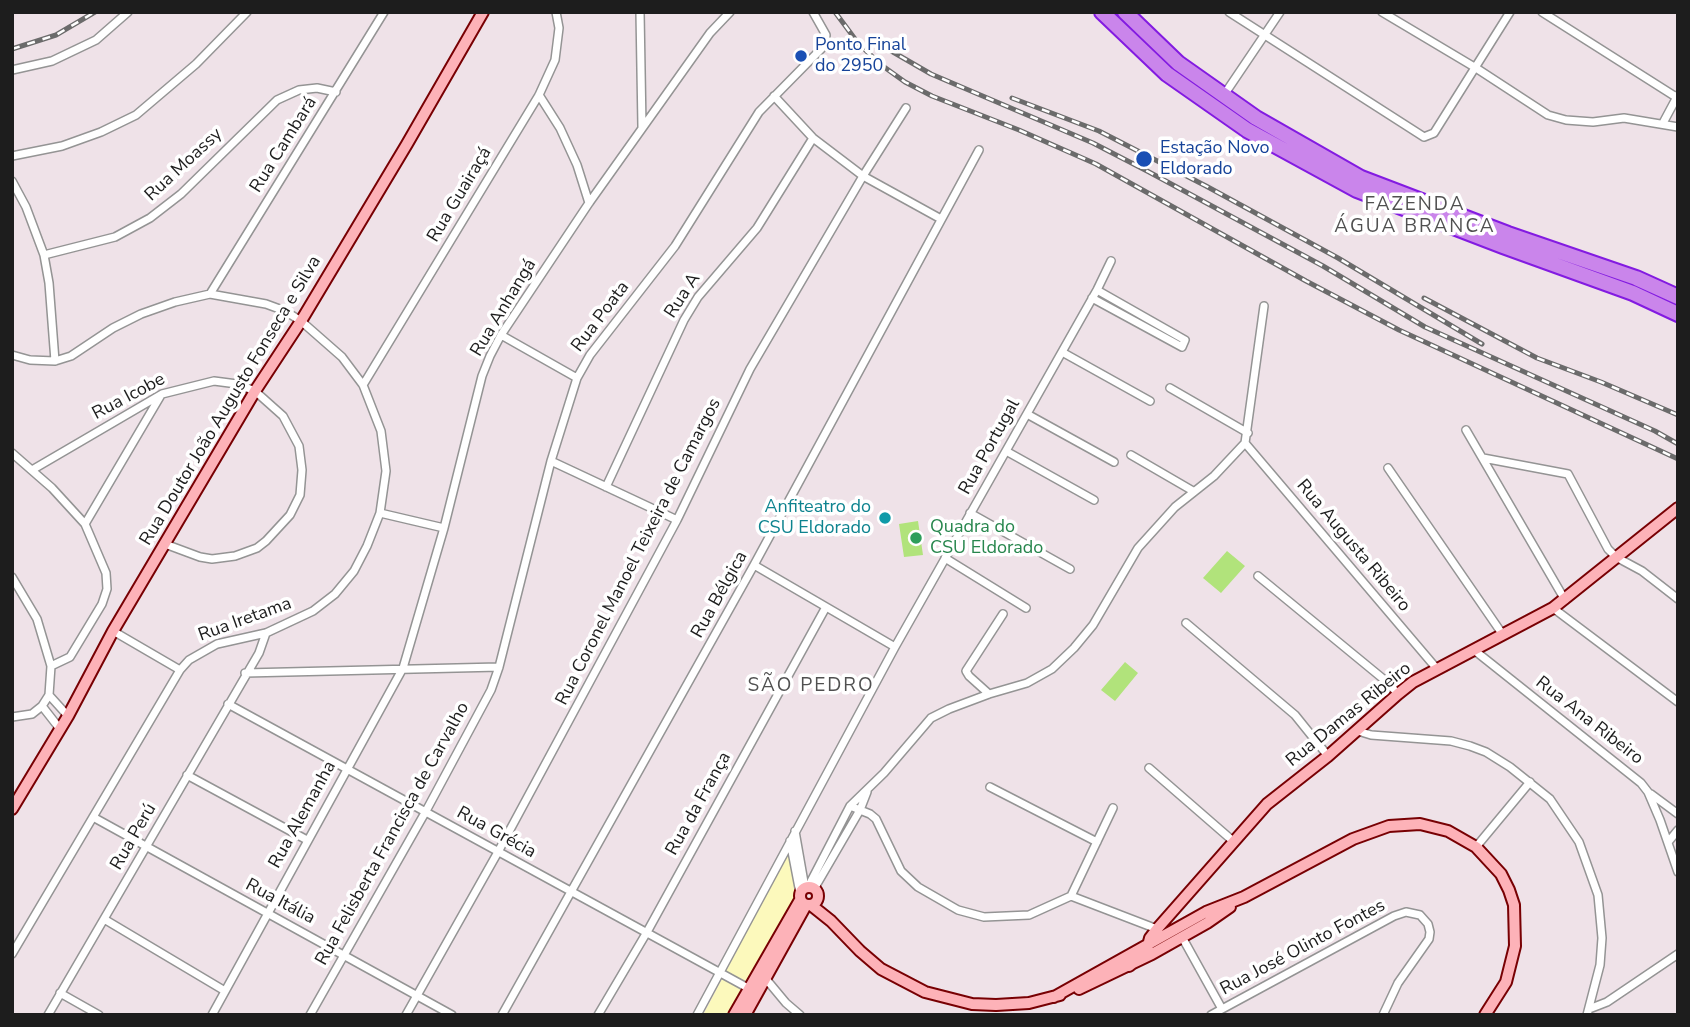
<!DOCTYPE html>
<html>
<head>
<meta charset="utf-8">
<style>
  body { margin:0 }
  #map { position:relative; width:1690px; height:1027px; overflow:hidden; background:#efe2e8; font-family:"Nunito Sans",sans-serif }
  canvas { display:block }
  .frame { position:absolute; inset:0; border:14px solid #1d1d1d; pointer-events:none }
</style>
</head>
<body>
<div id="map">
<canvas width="1690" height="1027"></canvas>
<div class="frame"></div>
</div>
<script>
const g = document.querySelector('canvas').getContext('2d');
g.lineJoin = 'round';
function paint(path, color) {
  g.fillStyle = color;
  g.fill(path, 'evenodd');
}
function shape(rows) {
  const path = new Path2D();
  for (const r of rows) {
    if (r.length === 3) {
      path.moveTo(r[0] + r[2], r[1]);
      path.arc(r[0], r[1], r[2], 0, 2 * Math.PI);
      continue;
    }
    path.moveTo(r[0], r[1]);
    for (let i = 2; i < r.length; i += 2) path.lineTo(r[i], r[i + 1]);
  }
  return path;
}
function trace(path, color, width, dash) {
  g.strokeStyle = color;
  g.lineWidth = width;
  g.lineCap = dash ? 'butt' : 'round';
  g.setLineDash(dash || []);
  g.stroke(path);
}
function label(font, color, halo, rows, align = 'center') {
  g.font = font + ' "Nunito Sans",sans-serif';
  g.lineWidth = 7;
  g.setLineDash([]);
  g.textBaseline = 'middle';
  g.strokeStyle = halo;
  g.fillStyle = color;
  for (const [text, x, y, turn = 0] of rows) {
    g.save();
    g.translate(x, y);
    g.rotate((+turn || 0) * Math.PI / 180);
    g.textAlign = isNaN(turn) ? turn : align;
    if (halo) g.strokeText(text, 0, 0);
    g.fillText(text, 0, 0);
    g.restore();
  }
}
paint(shape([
  [789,851,797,887,795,899,731,1015,703,1015]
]), '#fcf9bc');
paint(shape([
  [918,521,923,555,904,557,899,524],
  [1227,551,1245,566,1221,593,1203,578],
  [1125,662,1138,673,1115,701,1101,690]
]), '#b1e37b');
const street = shape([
  [640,12,642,127],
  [1229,12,1424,137,1434,133,1510,12],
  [1382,12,1476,68,1548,115,1566,120,1593,122,1624,118,1678,127],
  [1542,12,1676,97],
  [12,70,52,61,96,40,128,12],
  [539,95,560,128,577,165,589,203],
  [1224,95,1280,12],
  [774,96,813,138,863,176,941,219],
  [1663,123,1678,95],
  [12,156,62,146,101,132,136,115,196,64,247,12],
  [12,181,26,207,44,255,49,283,55,361],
  [44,255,115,237,150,218,181,194,277,100,299,90,317,88,336,92],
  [210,294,384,12],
  [1092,298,1182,347,1185,340,1097,290],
  [501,335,577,378],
  [1062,352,1150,401],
  [12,355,30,360,55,361,71,356,113,328,141,314,175,302,210,294,266,304,285,311,301,321,342,357,363,385,381,431,386,471,380,513,367,546,354,571,335,594,313,611,266,633,217,644,189,660,180,670,12,954],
  [363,385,539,95,555,60,559,28,556,12],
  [1170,388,1248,433],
  [1027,414,1114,462],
  [1466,430,1565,600],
  [1245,443,1437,669],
  [1006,451,1094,500],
  [12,453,52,488,85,524,106,573,107,589,102,604,70,657,51,666],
  [1131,455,1193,491],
  [1483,458,1568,474,1608,549,1616,557,1642,571,1678,599],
  [551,461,677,520],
  [1388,468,1503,635],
  [32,470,162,394,214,381,237,384,255,391,283,416,299,446,302,470,300,495,290,515,266,541,257,548,235,556,212,559,200,557,165,544],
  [606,487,684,320,698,297,757,228,813,138],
  [380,513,444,528],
  [970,513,1070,569],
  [85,524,161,395],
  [945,558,1026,608],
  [754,565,895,647],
  [1258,576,1387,682,1398,694],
  [12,577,37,619,51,666,49,695,42,706,32,714,12,717],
  [1553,608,1678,702],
  [1186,623,1295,715,1328,756],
  [113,631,180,670],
  [1474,650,1641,783,1648,792,1660,820,1678,872],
  [245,673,499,667],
  [989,694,969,676,966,671,1003,614],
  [49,695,68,716],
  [228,704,748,988],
  [42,706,60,729],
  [1358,731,1371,735,1451,741,1470,746,1486,752,1510,767,1550,799,1579,842,1598,895,1602,938,1600,965,1587,1015],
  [1149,768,1233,841],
  [187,775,307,840],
  [990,787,1097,842],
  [1651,794,1678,814],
  [850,806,870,814,876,819,901,871,918,887,958,910,984,917,1029,915,1071,896,1157,929],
  [93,817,452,1015],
  [795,831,805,888],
  [790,841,800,893],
  [1669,841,1678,830],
  [1476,847,1530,782],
  [808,887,850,806,884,773,931,718,949,709,989,694,1027,683,1052,669,1074,648,1093,625,1138,548,1175,507,1214,476,1245,443,1264,306],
  [814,889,860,810,867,792],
  [1071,896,1113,808],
  [104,919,225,991],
  [1182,937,1222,1009],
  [766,979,786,1003,800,1015],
  [60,993,99,1015],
  [1589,1009,1607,1002,1678,954],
  [48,1015,259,653,266,633],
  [212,1015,403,668,444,528,482,376,490,356,501,335,589,203,710,33,730,12],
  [310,1015,426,811,491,690,499,667,551,461,577,378,590,355,675,246,759,112,825,45,826,35,813,12],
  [406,1015,498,852,677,520,750,369,863,176,906,108],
  [502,1015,754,565,979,150],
  [598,1015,647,932,826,607],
  [697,1015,895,647,1097,290,1111,261],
  [1211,1015,1394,916,1406,912,1420,915,1428,924,1430,932,1429,939,1398,983,1383,1015]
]);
const secondary = shape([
  [12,809,68,716,113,631,255,391,301,321,407,144,483,12],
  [809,896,9],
  [811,905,831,921,860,951,881,969,925,992,972,1004,996,1005,1029,1003,1060,995],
  [1129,966,1146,953,1150,938,1157,929,1267,804,1328,756,1398,694,1413,682,1553,608,1678,508],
  [1079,989,1152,954,1207,923,1230,907],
  [1054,997,1206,912,1244,897,1353,839,1389,826,1420,824,1448,831,1476,847,1501,874,1509,890,1514,905,1515,946,1506,982,1485,1015],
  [734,1015,800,900],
  [745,1015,806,905]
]);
const highway = shape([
  [1102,12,1167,74,1247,130,1357,190,1503,246,1633,293,1678,314],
  [1125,12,1178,63,1256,118,1361,178,1508,234,1636,278,1678,297]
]);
trace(street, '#949494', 10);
trace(secondary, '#780003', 14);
trace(highway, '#831be1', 18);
trace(street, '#fff', 7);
trace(secondary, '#fdb2b8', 10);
trace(highway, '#ca85eb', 14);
const rail = shape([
  [835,12,858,43,880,64,905,82,932,96,1019,130,1096,164,1306,281,1399,330,1678,459],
  [886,48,931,74,1093,143,1149,172,1323,266,1425,327,1655,431,1678,444],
  [12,49,56,35,95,12],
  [1012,98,1099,131,1206,186,1338,258,1482,344],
  [1424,298,1537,358,1601,382,1678,415]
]);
trace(rail, '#6b6b6b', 5);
trace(rail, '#fff', 2.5, [8]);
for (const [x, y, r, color] of [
  [801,56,7,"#1a4fb4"],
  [1144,159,9,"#1a4fb4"],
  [885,518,7,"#0f9aa8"],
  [916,538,7,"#2e9e5b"]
]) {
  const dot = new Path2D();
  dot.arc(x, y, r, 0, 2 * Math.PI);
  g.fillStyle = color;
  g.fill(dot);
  trace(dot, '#fff', 2.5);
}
label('18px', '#164399', '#fff', [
  ["Ponto Final",815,46],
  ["do 2950",815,67],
  ["Estação Novo",1160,149],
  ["Eldorado",1160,170]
], 'left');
label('18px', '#1d1d1d', '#fff', [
  ["Rua Cambará",284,145,-58],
  ["Rua Moassy",184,165,-43],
  ["Rua Guairaçá",460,195,-59],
  ["Rua A",683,296,-57],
  ["Rua Anhangá",504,308,-59],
  ["Rua Poata",601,317,-53],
  ["Rua Icobe",129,397,-28],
  ["Rua Doutor João Augusto Fonseca e Silva",231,401,-59],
  ["Rua Portugal",990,447,-61],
  ["Rua Augusta Ribeiro",1353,546,50],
  ["Rua Coronel Manoel Teixeira de Camargos",639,552,-63],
  ["Rua Bélgica",720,595,-61],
  ["Rua Iretama",245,620,-20],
  ["Rua Damas Ribeiro",1349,715,-39],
  ["Rua Ana Ribeiro",1589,721,38],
  ["Rua da França",699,804,-61],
  ["Rua Alemanha",303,815,-61],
  ["Rua Grécia",496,833,29],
  ["Rua Felisberta Francisca de Carvalho",393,834,-61],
  ["Rua Perú",134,837,-60],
  ["Rua Itália",280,902,28],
  ["Rua José Olinto Fontes",1303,948,-28]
]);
label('18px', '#0d838f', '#fff', [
  ["Anfiteatro do",871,508],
  ["CSU Eldorado",871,529]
], 'right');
label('18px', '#27864d', '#fff', [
  ["Quadra do",930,528],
  ["CSU Eldorado",930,549]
], 'left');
g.letterSpacing = '2px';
label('19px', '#505050', '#fff', [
  ["FAZENDA",1415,205],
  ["ÁGUA BRANCA",1415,227],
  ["SÃO PEDRO",811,686]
]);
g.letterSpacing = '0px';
</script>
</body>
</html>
